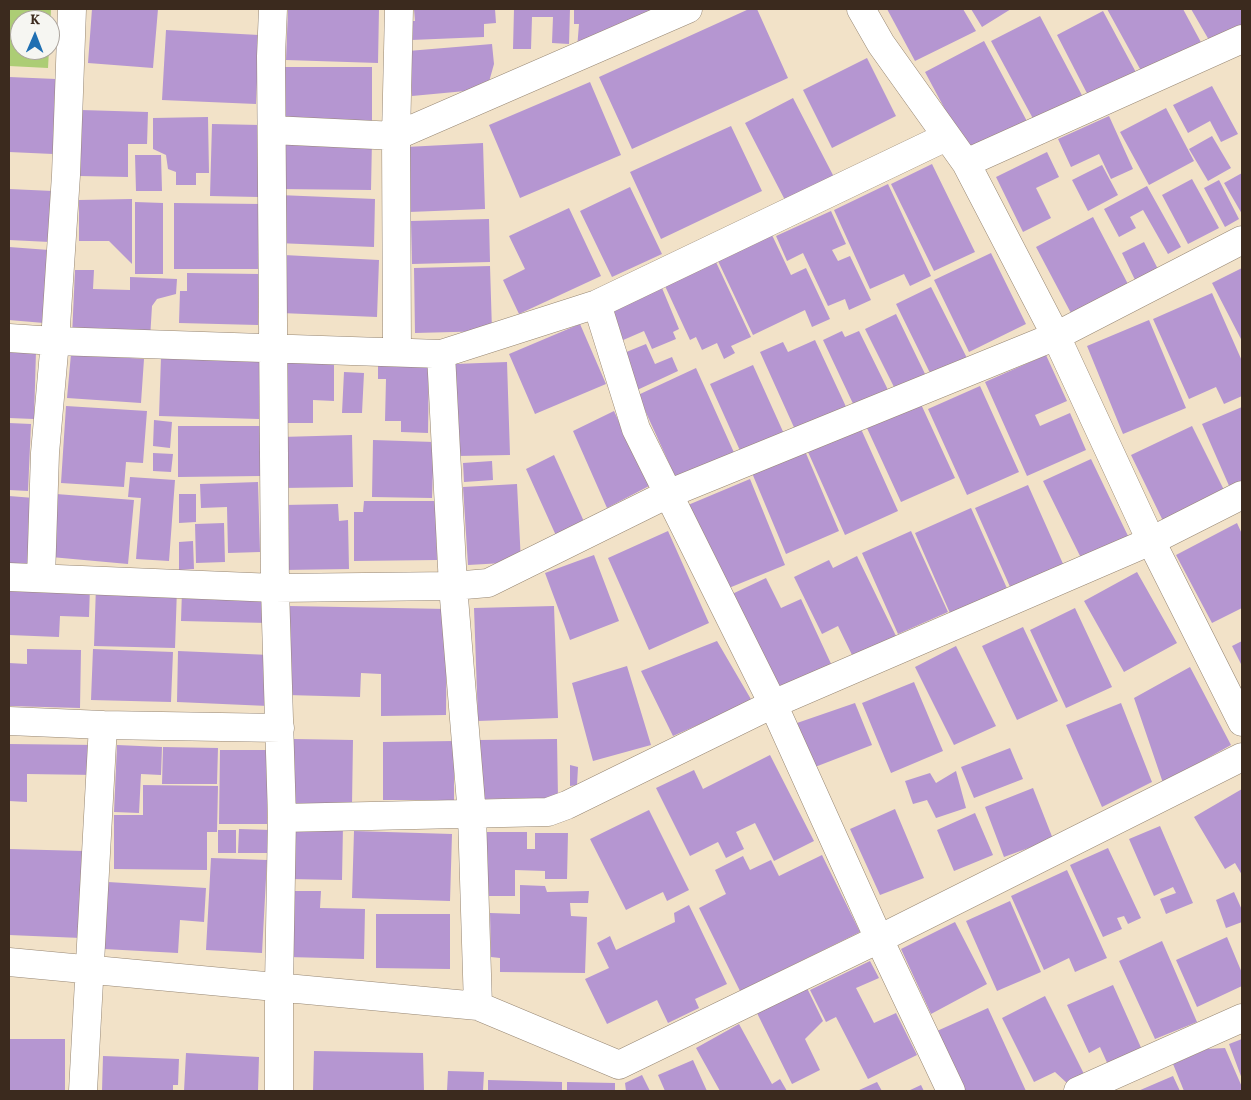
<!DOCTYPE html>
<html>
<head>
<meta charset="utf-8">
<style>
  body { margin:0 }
  #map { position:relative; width:1251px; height:1100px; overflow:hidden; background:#f2e2c8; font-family:Vollkorn,serif }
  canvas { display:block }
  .frame { position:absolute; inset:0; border:10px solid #3b2a1e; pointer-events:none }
  .north { position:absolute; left:10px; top:10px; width:50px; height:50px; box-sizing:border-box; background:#f6f6f2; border:1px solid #aba49d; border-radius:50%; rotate:1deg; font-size:14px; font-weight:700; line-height:20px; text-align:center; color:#3b2a1e }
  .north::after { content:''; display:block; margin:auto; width:18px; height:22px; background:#1f6fb2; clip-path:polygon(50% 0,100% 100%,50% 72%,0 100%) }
</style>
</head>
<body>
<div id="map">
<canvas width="1251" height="1100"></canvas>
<div class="frame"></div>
<div class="north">K</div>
</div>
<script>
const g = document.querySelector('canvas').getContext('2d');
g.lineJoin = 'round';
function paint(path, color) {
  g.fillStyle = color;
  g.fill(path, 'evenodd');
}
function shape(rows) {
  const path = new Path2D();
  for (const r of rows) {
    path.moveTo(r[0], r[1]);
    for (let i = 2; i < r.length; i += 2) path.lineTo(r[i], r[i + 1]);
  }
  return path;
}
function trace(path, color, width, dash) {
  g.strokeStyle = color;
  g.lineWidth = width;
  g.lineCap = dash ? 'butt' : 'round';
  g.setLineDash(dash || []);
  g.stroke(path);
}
paint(shape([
  [9,9,51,9,50,34,50,20,20,20,20,50,49,50,48,68,9,66]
]), '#accd75');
paint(shape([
  [92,9,158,9,153,68,88,63],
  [288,9,379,9,378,63,286,60],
  [414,9,495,9,496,23,484,24,484,37,411,40,410,21,415,21],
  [514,9,570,9,569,44,552,43,553,17,532,17,531,49,513,49],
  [574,9,660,9,577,49,579,24,574,24],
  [749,9,757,9,788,78,632,149,599,77],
  [887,9,963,9,976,31,915,61],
  [971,9,1011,9,982,27],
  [1107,9,1183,9,1203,46,1145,78],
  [1191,9,1242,9,1242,30,1213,47],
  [1103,11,1139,78,1092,103,1057,35],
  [1040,16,1085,101,1037,126,991,41],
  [166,30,259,35,256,104,162,100],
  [984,41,1029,125,970,156,925,72],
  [492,44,494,64,487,89,412,96,408,51],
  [867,58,896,116,832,148,803,90],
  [283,67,372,67,372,121,283,123],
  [9,77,56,79,53,154,9,152],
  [590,82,621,155,520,198,489,125],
  [1212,86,1238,134,1221,142,1210,121,1188,133,1173,105],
  [793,98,834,177,786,202,745,123],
  [1166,108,1194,161,1149,185,1120,132],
  [81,110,148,112,147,144,128,144,128,177,79,176],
  [1109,116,1133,169,1111,179,1099,154,1071,167,1058,139],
  [208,117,209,173,196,173,196,185,176,185,176,172,168,169,166,155,153,149,153,118],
  [212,124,260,125,258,197,210,196],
  [731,126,762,191,661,239,630,172],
  [1212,136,1231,168,1208,181,1189,149],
  [279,138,372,140,371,190,278,189],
  [483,143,485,209,409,212,406,147],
  [1047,152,1059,177,1036,188,1051,218,1023,232,996,177],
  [135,155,161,155,162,191,136,191],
  [932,164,975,252,934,271,891,184],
  [1102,165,1118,195,1088,211,1072,180],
  [1242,173,1242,214,1224,183],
  [1192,179,1219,228,1188,244,1162,195],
  [1219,180,1239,219,1225,227,1204,188],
  [888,184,931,276,910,286,904,274,870,289,834,210],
  [1147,186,1181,247,1168,254,1143,210,1130,217,1136,228,1119,237,1104,209],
  [630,187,662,254,612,277,580,211],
  [9,189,53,191,50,242,9,240],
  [279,195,375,199,374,247,277,243],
  [132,199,132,264,109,241,79,241,79,200],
  [135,202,163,203,163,274,135,274],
  [174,203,261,204,260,269,174,269],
  [569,208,601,276,519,314,503,280,525,269,509,236],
  [831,211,846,244,832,250,838,261,850,256,871,300,849,310,845,299,828,306,803,253,787,261,776,236],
  [1093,217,1129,286,1072,315,1036,247],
  [489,219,490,262,412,264,411,221],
  [772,235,791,275,806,268,830,319,812,327,805,310,753,335,718,261],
  [1144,242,1159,271,1136,282,1122,253],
  [9,247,49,250,44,323,9,320],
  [991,253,1026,324,969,352,934,280],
  [284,255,379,260,377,317,281,313],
  [716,262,751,337,731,346,735,353,724,359,717,343,702,350,696,337,690,340,665,286],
  [490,266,492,331,415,333,414,268],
  [1242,268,1242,341,1212,283],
  [75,270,94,270,93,289,130,290,130,277,177,279,176,294,157,299,152,306,150,339,72,336],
  [187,273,259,274,258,325,179,323,180,291,187,291],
  [931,287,968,360,932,377,896,304],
  [662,288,679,329,673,332,676,339,652,349,644,331,614,344,602,313],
  [1212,293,1242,361,1242,396,1224,404,1216,387,1189,399,1153,319],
  [896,314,927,378,897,393,865,329],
  [1149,320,1186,408,1123,434,1087,346],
  [580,324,606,384,535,414,509,354],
  [842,331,845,337,859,331,890,394,856,410,823,340],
  [815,340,848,411,797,434,760,352,783,342,788,352],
  [646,344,655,364,672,357,678,371,635,391,619,355],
  [9,350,36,351,34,419,9,418],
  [71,354,144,359,141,403,67,398],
  [1046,355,1067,401,1035,415,1040,426,1070,413,1086,450,1027,476,985,382],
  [161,357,261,359,259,419,159,416],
  [281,358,334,359,334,401,313,400,313,423,280,423],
  [378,362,429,364,428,433,401,432,401,421,385,421,386,379,378,379],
  [507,362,510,455,457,456,455,364],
  [753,365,785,436,742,455,710,384],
  [696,368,736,457,678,483,638,395],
  [344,372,364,373,362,413,342,413],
  [980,386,1019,472,967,495,928,409],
  [920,402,955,478,901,502,866,426],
  [66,406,147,411,143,463,126,462,124,487,61,483],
  [1242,407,1242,483,1230,488,1202,424],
  [614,411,649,486,607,508,573,431],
  [154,420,172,422,170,448,153,446],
  [9,423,31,424,28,491,9,490],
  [178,426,261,426,261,476,178,477],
  [1192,426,1226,494,1164,523,1131,455],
  [861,429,898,511,845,535,808,452],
  [352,435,353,487,282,488,281,437],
  [373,440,434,442,432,498,372,497],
  [805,451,839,531,786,554,752,473],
  [153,453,173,454,171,472,153,471],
  [554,455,586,526,558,540,526,469],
  [1091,459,1129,538,1082,560,1043,481],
  [492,461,493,480,464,482,463,463],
  [130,477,175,480,169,561,136,559,141,498,128,497],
  [750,479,785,565,724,590,688,505],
  [258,482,260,552,228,553,227,507,201,508,200,484],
  [517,484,521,562,468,565,463,487],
  [1028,485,1064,566,1011,589,975,508],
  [56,494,134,500,128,564,51,557],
  [179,494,196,494,196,522,179,523],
  [9,496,34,498,30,569,9,568],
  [364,501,436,501,437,560,354,561,354,512,363,512],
  [338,504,339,521,348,520,349,569,284,570,283,505],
  [971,508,1010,595,953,620,915,533],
  [224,523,225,562,196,563,195,524],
  [1237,523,1242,534,1242,608,1212,623,1176,555],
  [668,531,709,623,649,650,608,558],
  [911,531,948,612,898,634,862,553],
  [193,541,194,569,179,570,179,542],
  [594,555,619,621,570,640,545,573],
  [857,556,897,638,854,659,838,626,822,634,794,577,829,560,833,568],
  [1137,572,1177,643,1124,672,1084,601],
  [766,578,781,608,801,599,833,668,776,694,730,595],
  [9,584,90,587,89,617,60,616,59,637,9,635],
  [96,586,177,588,175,648,94,646],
  [182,591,269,594,268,623,181,621],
  [289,606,447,609,446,715,381,716,381,674,361,673,360,697,287,695],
  [554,606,558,718,478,721,474,608],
  [1075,608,1112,687,1066,708,1030,630],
  [1023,627,1058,701,1017,720,982,646],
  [717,641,752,701,673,736,641,671],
  [1242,641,1242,666,1232,646],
  [956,646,996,726,954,745,915,667],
  [27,649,81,650,80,708,9,706,9,663,27,664],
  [93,649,173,652,171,702,91,700],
  [178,651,270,655,268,706,177,702],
  [627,666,651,745,593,761,572,683],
  [1190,667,1231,745,1163,783,1134,698],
  [914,682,943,751,891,773,862,703],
  [855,703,872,745,815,767,797,723],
  [1121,703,1152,782,1102,807,1066,725],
  [294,739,353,740,352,805,292,804],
  [557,739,558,798,480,799,479,740],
  [454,741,454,800,383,800,383,742],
  [9,744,97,745,96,775,27,774,27,802,9,801],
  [117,745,162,747,161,775,141,774,139,813,114,812],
  [163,747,218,748,217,784,162,784],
  [1010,748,1023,779,974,798,961,767],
  [220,750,268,750,267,824,219,824],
  [770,755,814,841,774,861,755,823,736,832,744,849,726,858,718,842,690,856,656,788,694,770,703,789],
  [570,765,578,767,577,785,570,786],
  [956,771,966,808,936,818,927,800,913,804,905,781,930,773,936,783],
  [143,785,218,786,217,832,207,832,207,870,114,869,114,815,143,815],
  [1033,788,1053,839,1004,857,985,807],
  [1242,789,1242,875,1235,863,1225,869,1194,817],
  [895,809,924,878,880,895,850,829],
  [649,810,689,890,667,901,663,892,626,910,590,839],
  [975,813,993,855,954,871,937,830],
  [290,824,343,825,342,880,289,879],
  [1160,826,1193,903,1166,914,1160,899,1176,893,1173,887,1154,896,1129,839],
  [239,829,271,830,271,853,238,853],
  [218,830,236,830,236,853,218,853],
  [354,831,452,834,450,901,352,898],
  [487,832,527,832,527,849,535,849,535,833,568,833,567,879,545,879,545,871,515,870,515,896,487,896],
  [1108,848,1141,918,1128,924,1124,916,1117,918,1122,929,1103,937,1070,865],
  [9,849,84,851,81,938,9,935],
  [822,855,860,932,740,991,699,908,726,894,715,870,743,856,750,870,771,860,779,876],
  [211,858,267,860,262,953,206,950],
  [1067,870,1107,958,1075,972,1069,958,1044,970,1011,896],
  [108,882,206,888,204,922,180,920,178,953,104,949],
  [520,885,545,886,547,892,589,891,588,903,570,903,571,916,587,917,585,973,500,972,500,958,491,957,490,913,520,914],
  [290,891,321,891,320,908,365,909,364,959,288,957],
  [1234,892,1242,910,1242,922,1226,928,1216,900],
  [1010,901,1041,972,997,991,966,921],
  [689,905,727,984,695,999,699,1008,668,1023,657,1000,607,1024,585,979,609,968,597,943,610,936,616,950,675,922,674,913],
  [376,914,450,914,450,969,376,968],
  [955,922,987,984,931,1014,901,949],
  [1227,937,1242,973,1242,986,1197,1007,1176,960],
  [1162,941,1197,1022,1155,1039,1119,961],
  [870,961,879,978,856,988,874,1023,896,1013,917,1055,868,1079,836,1017,826,1022,810,990],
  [1113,985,1143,1052,1109,1067,1100,1047,1089,1053,1067,1005],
  [806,986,823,1021,805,1039,820,1070,792,1084,756,1011],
  [1045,996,1085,1076,1068,1084,1055,1072,1034,1082,1002,1018],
  [988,1008,1026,1091,965,1091,937,1031],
  [739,1024,772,1084,780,1079,787,1091,720,1091,696,1048],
  [9,1039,65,1039,65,1091,9,1091],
  [1242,1039,1242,1079,1229,1044],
  [1225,1048,1242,1087,1242,1091,1184,1091,1173,1064,1207,1049],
  [314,1051,423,1053,424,1091,313,1091],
  [186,1053,259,1057,258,1091,184,1091],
  [103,1056,179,1059,178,1085,173,1085,173,1091,102,1091],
  [693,1060,707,1091,665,1091,658,1075],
  [448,1071,484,1072,483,1091,447,1091],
  [642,1075,650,1091,626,1091,625,1083],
  [1173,1076,1180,1091,1138,1091],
  [488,1080,562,1082,562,1091,488,1091],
  [567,1082,615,1083,615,1091,567,1091],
  [877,1082,882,1091,857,1091],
  [921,1085,924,1091,908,1091]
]), '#b596d1');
const minor = shape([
  [273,9,271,56,275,588,282,818,279,986,279,1091],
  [861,9,881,44,966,163,1056,336,1151,541,1242,722],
  [272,130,396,136,688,9],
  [966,163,1242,39],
  [597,304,636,429,773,704,879,939,951,1091],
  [9,338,55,341,441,354,597,304,946,137],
  [397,352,396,136,399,9],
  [441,354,453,586,472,815,478,1006],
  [9,577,275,588,453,586,488,583,668,494,1056,336,1242,240],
  [41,578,45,453,55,341,66,175,72,9],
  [9,721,103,725,280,728],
  [282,818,548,812,567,805,773,704,1151,541,1242,495],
  [9,962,478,1006,619,1065,879,939,1242,757],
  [83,1091,103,725],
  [1078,1091,1242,1018]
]);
trace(minor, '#968673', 29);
trace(minor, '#fff', 28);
</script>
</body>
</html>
